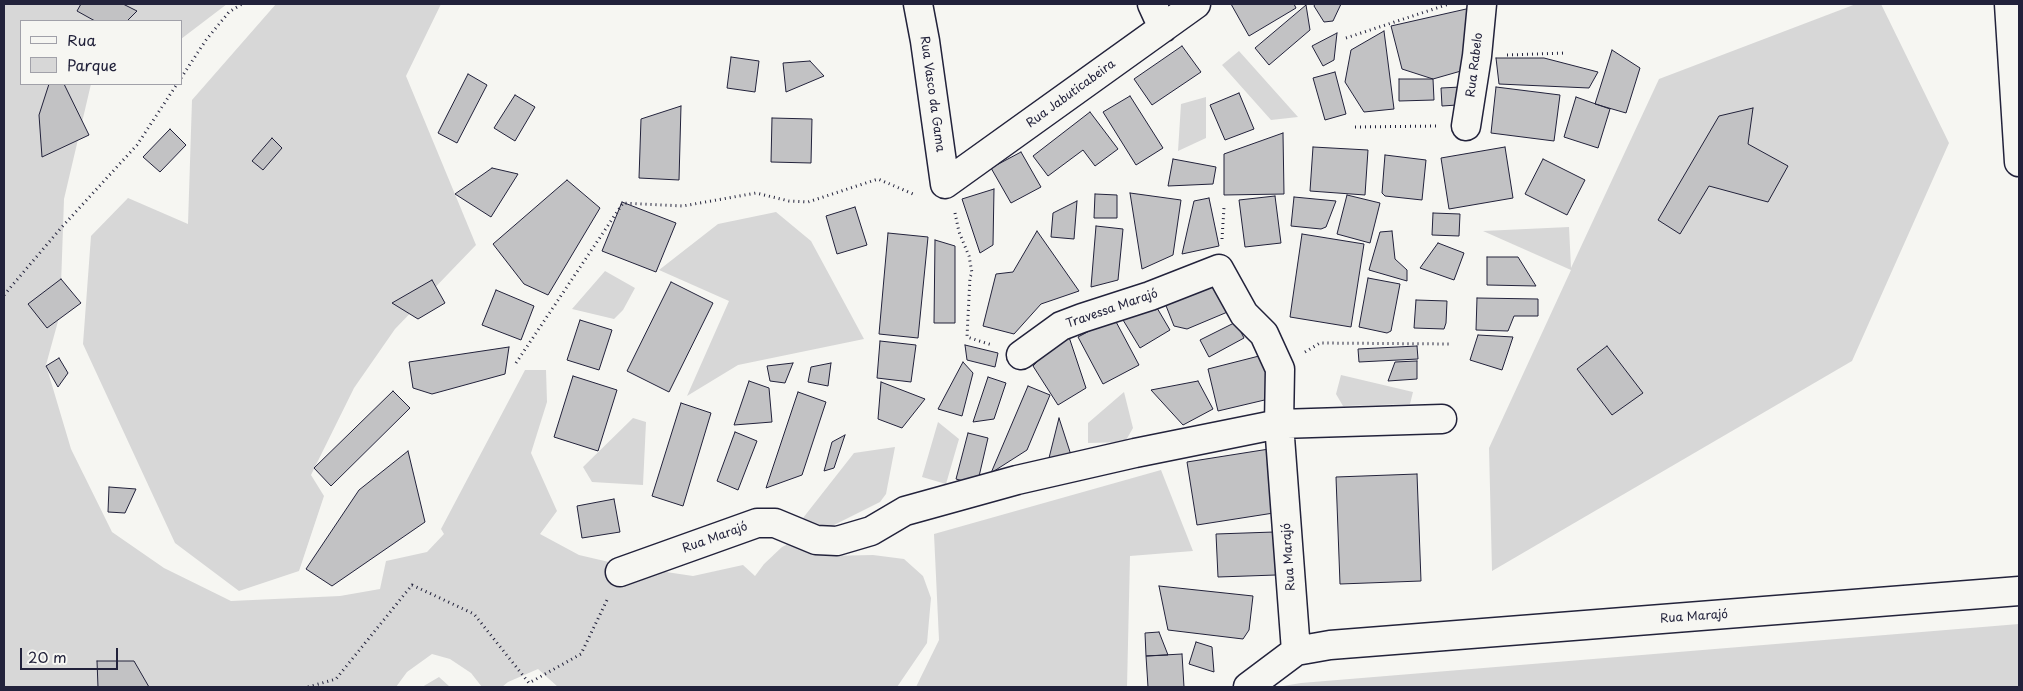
<!DOCTYPE html>
<html>
<head>
<meta charset="utf-8">
<style>
  body { margin:0 }
  #map { position:relative; width:2023px; height:691px; overflow:hidden; background:#f6f6f2; font-family:"Playpen Sans",sans-serif }
  canvas { display:block }
  .frame { position:absolute; inset:0; border:5px solid #22223b; pointer-events:none }
  .legend { position:absolute; left:20px; top:20px; width:162px; height:65px; box-sizing:border-box; background:#f6f6f2; border:1px solid #a1a1a9; margin:0; padding:6px 9px; list-style:none; font-size:15px; color:#22223b }
  .legend li { display:flex; align-items:center; gap:10px; height:25px }
  .legend b { width:25px; border:1px solid #a1a1a9 }
  .scale { position:absolute; left:20px; top:648px; width:98px; height:22px; box-sizing:border-box; border:2px solid #22223b; border-top:0; padding-left:6px; font-size:15px; line-height:18px; white-space:nowrap; color:#22223b; -webkit-text-stroke:4px #f6f6f2; paint-order:stroke }
</style>
</head>
<body>
<div id="map">
<canvas width="2023" height="691"></canvas>
<div class="frame"></div>
<ul class="legend">
<li><b style="height:6px;background:#f6f6f2"></b>Rua</li>
<li><b style="height:14px;background:#d7d7d7"></b>Parque</li>
</ul>
<div class="scale">20 m</div>
</div>
<script>
const g = document.querySelector('canvas').getContext('2d');
g.lineJoin = 'round';
function paint(path, color) {
  g.fillStyle = color;
  g.fill(path, 'evenodd');
}
function shape(rows) {
  const path = new Path2D();
  for (const r of rows) {
    path.moveTo(r[0], r[1]);
    for (let i = 2; i < r.length; i += 2) path.lineTo(r[i], r[i + 1]);
  }
  return path;
}
function trace(path, color, width, dash) {
  g.strokeStyle = color;
  g.lineWidth = width;
  g.lineCap = dash ? 'butt' : 'round';
  g.setLineDash(dash || []);
  g.stroke(path);
}
function label(font, color, halo, rows, align = 'center') {
  g.font = font + ' "Playpen Sans",sans-serif';
  g.lineWidth = 4;
  g.setLineDash([]);
  g.textBaseline = 'middle';
  g.strokeStyle = halo;
  g.fillStyle = color;
  for (const [text, x, y, turn = 0] of rows) {
    g.save();
    g.translate(x, y);
    g.rotate((+turn || 0) * Math.PI / 180);
    g.textAlign = isNaN(turn) ? turn : align;
    if (halo) g.strokeText(text, 0, 0);
    g.fillText(text, 0, 0);
    g.restore();
  }
}
paint(shape([
  [4,4,227,4,181,39,181,21,21,21,21,84,91,84,64,199,60,314,46,365,71,449,112,532,164,568,231,601,340,596,380,589,386,561,427,552,444,534,441,529,525,370,546,370,547,402,531,453,557,511,540,534,579,555,626,566,693,576,743,565,755,576,764,564,782,547,788,544,810,553,826,556,873,555,904,559,923,576,931,598,927,643,897,687,558,687,538,669,508,682,502,687,482,687,471,673,450,659,432,654,407,672,396,687,4,687],
  [276,4,441,4,406,76,476,245,395,329,354,388,311,475,324,496,299,571,239,591,175,543,83,344,91,236,128,198,188,224,192,100],
  [1856,4,1881,4,1949,143,1852,361,1492,571,1489,448,1571,270,1483,231,1569,227,1571,268,1659,79],
  [1239,51,1298,117,1271,120,1222,65],
  [1206,97,1206,138,1178,151,1181,104],
  [776,212,811,241,864,339,738,365,687,396,729,301,659,270,718,224],
  [605,271,635,288,623,310,614,319,572,309],
  [1341,375,1413,392,1410,404,1343,406,1336,394],
  [1124,392,1133,428,1125,442,1088,443,1088,423],
  [633,418,646,422,643,485,592,482,583,467],
  [938,422,959,439,946,484,922,477],
  [895,447,886,494,880,502,828,528,803,518,854,453],
  [1161,470,1193,551,1130,556,1127,687,916,687,939,640,934,534],
  [2019,624,2019,687,1277,687,1301,683],
  [439,677,450,687,422,687]
]), '#d7d7d7');
const building = shape([
  [81,4,123,4,137,11,127,21,95,21,77,11,81,4],
  [1231,4,1294,4,1296,8,1249,36,1231,4],
  [1315,4,1341,4,1333,21,1324,22,1314,6,1315,4],
  [1306,5,1310,30,1269,65,1255,48,1306,5],
  [1475,7,1468,69,1433,79,1402,69,1391,26,1475,7],
  [1384,31,1394,109,1364,112,1345,82,1351,50,1384,31],
  [1337,33,1334,60,1323,66,1312,46,1337,33],
  [1182,46,1201,72,1152,105,1134,79,1182,46],
  [1612,50,1640,68,1626,113,1595,104,1612,50],
  [731,57,759,61,755,92,727,88,731,57],
  [1496,58,1544,58,1598,72,1589,88,1499,84,1496,58],
  [810,61,824,76,786,92,783,63,810,61],
  [1335,72,1346,114,1325,120,1313,78,1335,72],
  [468,74,487,85,457,143,438,133,468,74],
  [1399,79,1433,79,1434,100,1399,101,1399,79],
  [49,84,64,84,89,135,42,157,39,115,49,84],
  [1461,87,1457,105,1442,106,1441,88,1461,87],
  [1496,87,1560,95,1554,141,1491,133,1496,87],
  [1239,93,1254,129,1225,140,1210,105,1239,93],
  [515,95,535,107,515,141,494,128,515,95],
  [1130,96,1163,148,1136,165,1103,112,1130,96],
  [1576,97,1610,109,1598,148,1564,137,1576,97],
  [681,106,679,180,639,178,641,119,681,106],
  [1753,108,1748,144,1788,166,1768,202,1709,186,1680,234,1658,220,1719,116,1753,108],
  [1090,112,1118,149,1095,166,1083,150,1048,176,1033,156,1090,112],
  [772,118,812,119,811,163,771,162,772,118],
  [170,129,186,145,160,172,143,157,170,129],
  [1283,133,1284,194,1224,195,1224,154,1283,133],
  [272,138,282,148,263,170,252,161,272,138],
  [1313,147,1368,150,1365,195,1310,191,1313,147],
  [1505,147,1513,198,1449,209,1441,158,1505,147],
  [1021,152,1041,187,1011,203,991,168,1021,152],
  [1385,155,1426,160,1422,200,1385,196,1382,193,1385,155],
  [1173,159,1216,167,1213,184,1168,186,1173,159],
  [1543,159,1585,180,1567,215,1525,194,1543,159],
  [492,168,518,174,491,217,455,194,492,168],
  [567,180,600,208,548,295,524,284,493,244,567,180],
  [994,189,993,245,980,253,962,199,994,189],
  [1130,193,1181,200,1173,255,1142,269,1130,193],
  [1095,194,1117,195,1117,218,1094,218,1095,194],
  [1347,195,1380,203,1370,243,1337,234,1347,195],
  [1275,196,1281,243,1245,247,1239,200,1275,196],
  [1294,197,1336,201,1326,227,1321,229,1291,226,1294,197],
  [1209,198,1219,246,1182,254,1194,201,1209,198],
  [1077,201,1074,239,1051,237,1053,213,1077,201],
  [622,202,676,223,656,272,602,251,622,202],
  [855,207,867,245,837,254,826,216,855,207],
  [1433,213,1460,214,1459,236,1432,235,1433,213],
  [1096,226,1123,229,1118,280,1091,287,1096,226],
  [1037,231,1079,291,1041,304,1014,334,983,326,996,274,1013,272,1037,231],
  [1392,231,1395,259,1407,270,1407,281,1369,270,1380,232,1392,231],
  [888,233,928,237,918,338,879,334,888,233],
  [1302,234,1364,244,1351,327,1290,317,1302,234],
  [935,240,955,246,955,323,934,323,935,240],
  [1438,243,1464,253,1454,280,1420,268,1438,243],
  [1487,257,1518,257,1536,286,1487,285,1487,257],
  [1221,268,1237,308,1187,329,1174,326,1161,293,1221,268],
  [1368,278,1400,284,1391,331,1387,333,1359,327,1368,278],
  [61,279,81,303,47,328,28,304,61,279],
  [432,280,445,303,418,319,392,303,432,280],
  [671,282,713,303,669,392,627,371,671,282],
  [496,290,534,306,521,340,482,325,496,290],
  [1150,296,1170,330,1140,348,1120,315,1150,296],
  [1477,298,1538,299,1538,316,1514,316,1508,331,1476,330,1477,298],
  [1416,300,1447,301,1446,323,1444,329,1414,328,1416,300],
  [1114,318,1139,365,1103,384,1078,337,1114,318],
  [580,320,612,330,599,370,567,360,580,320],
  [1236,322,1244,338,1209,357,1200,340,1236,322],
  [1067,331,1086,388,1058,405,1033,366,1067,331],
  [1478,335,1513,337,1502,370,1470,360,1478,335],
  [880,341,916,345,911,382,877,378,880,341],
  [965,345,998,353,995,367,967,360,965,345],
  [1417,346,1418,359,1359,362,1358,349,1417,346],
  [1607,346,1643,393,1612,415,1577,369,1607,346],
  [509,347,505,374,432,394,413,388,409,362,509,347],
  [1263,355,1273,398,1218,411,1208,369,1263,355],
  [59,358,68,373,58,387,46,366,59,358],
  [1417,361,1417,379,1388,381,1395,362,1417,361],
  [963,362,973,373,962,416,938,409,963,362],
  [793,363,785,383,770,381,767,366,793,363],
  [831,363,828,386,808,382,811,367,831,363],
  [573,376,617,390,598,451,554,437,573,376],
  [988,377,1006,383,994,419,973,422,988,377],
  [749,381,769,388,772,422,734,425,749,381],
  [1198,381,1213,409,1183,425,1151,390,1198,381],
  [881,382,925,399,902,428,878,419,881,382],
  [1028,386,1050,395,1027,450,991,473,1028,386],
  [393,391,410,408,331,486,314,468,393,391],
  [798,392,826,402,802,475,766,488,798,392],
  [681,403,711,413,683,506,652,496,681,403],
  [1059,418,1071,455,1048,462,1059,418],
  [735,432,757,441,738,490,717,481,735,432],
  [968,433,988,438,977,485,956,479,968,433],
  [845,435,834,468,824,471,832,442,845,435],
  [1269,449,1280,512,1197,525,1187,462,1269,449],
  [408,451,425,522,332,586,306,569,359,490,408,451],
  [1417,474,1421,581,1340,584,1336,477,1417,474],
  [109,487,136,489,125,513,108,512,109,487],
  [614,499,620,532,582,538,577,506,614,499],
  [1274,532,1276,575,1218,577,1216,534,1274,532],
  [1159,586,1253,596,1249,630,1243,639,1168,630,1159,586],
  [1159,632,1168,655,1146,656,1145,633,1159,632],
  [1196,642,1212,647,1214,672,1189,664,1196,642],
  [1182,654,1184,687,1148,687,1146,656,1182,654],
  [97,661,134,661,149,687,98,687,97,661]
]);
paint(building, '#c2c2c4');
trace(building, '#22223b', 1);
const minor = shape([
  [918,4,925,41,945,184,1196,4],
  [1152,4,1163,28],
  [2009,4,2019,162],
  [1466,126,1477,56,1482,4],
  [1021,355,1061,326,1082,318,1150,296,1219,269,1244,314,1264,334,1280,369,1279,424,1296,651],
  [620,572,757,523,775,523,816,540,837,541,871,531,905,511,1017,480,1135,453,1279,424,1442,419],
  [1248,687,1296,651,1330,645,2019,591]
]);
trace(minor, '#22223b', 31);
trace(shape([
  [1346,38,1449,4],
  [1507,55,1566,53],
  [181,78,206,40,229,12,242,4],
  [1355,127,1437,126],
  [955,213,959,232,969,256,972,273,970,277,967,337,992,345],
  [1222,239,1224,207],
  [4,295,61,228,137,145,177,84],
  [1305,352,1320,343,1451,344],
  [516,363,623,203,683,206,756,193,789,201,808,202,878,179,913,194,916,193],
  [308,687,336,679,412,585,474,614,529,683,581,654,607,600]
]), '#22223b', 3, [1, 4]);
trace(minor, '#f6f6f2', 28);
label('12px', '#22223b', '#f6f6f2', [
  ["Rua Rabelo",1475,65,-83],
  ["Rua Vasco da Gama",932,94,82],
  ["Rua Jabuticabeira",1071,94,-36],
  ["Travessa Marajó",1112,309,-19],
  ["Rua Marajó",715,538,-20],
  ["Rua Marajó",1289,557,-94],
  ["Rua Marajó",1694,617,-4]
]);
</script>
</body>
</html>
